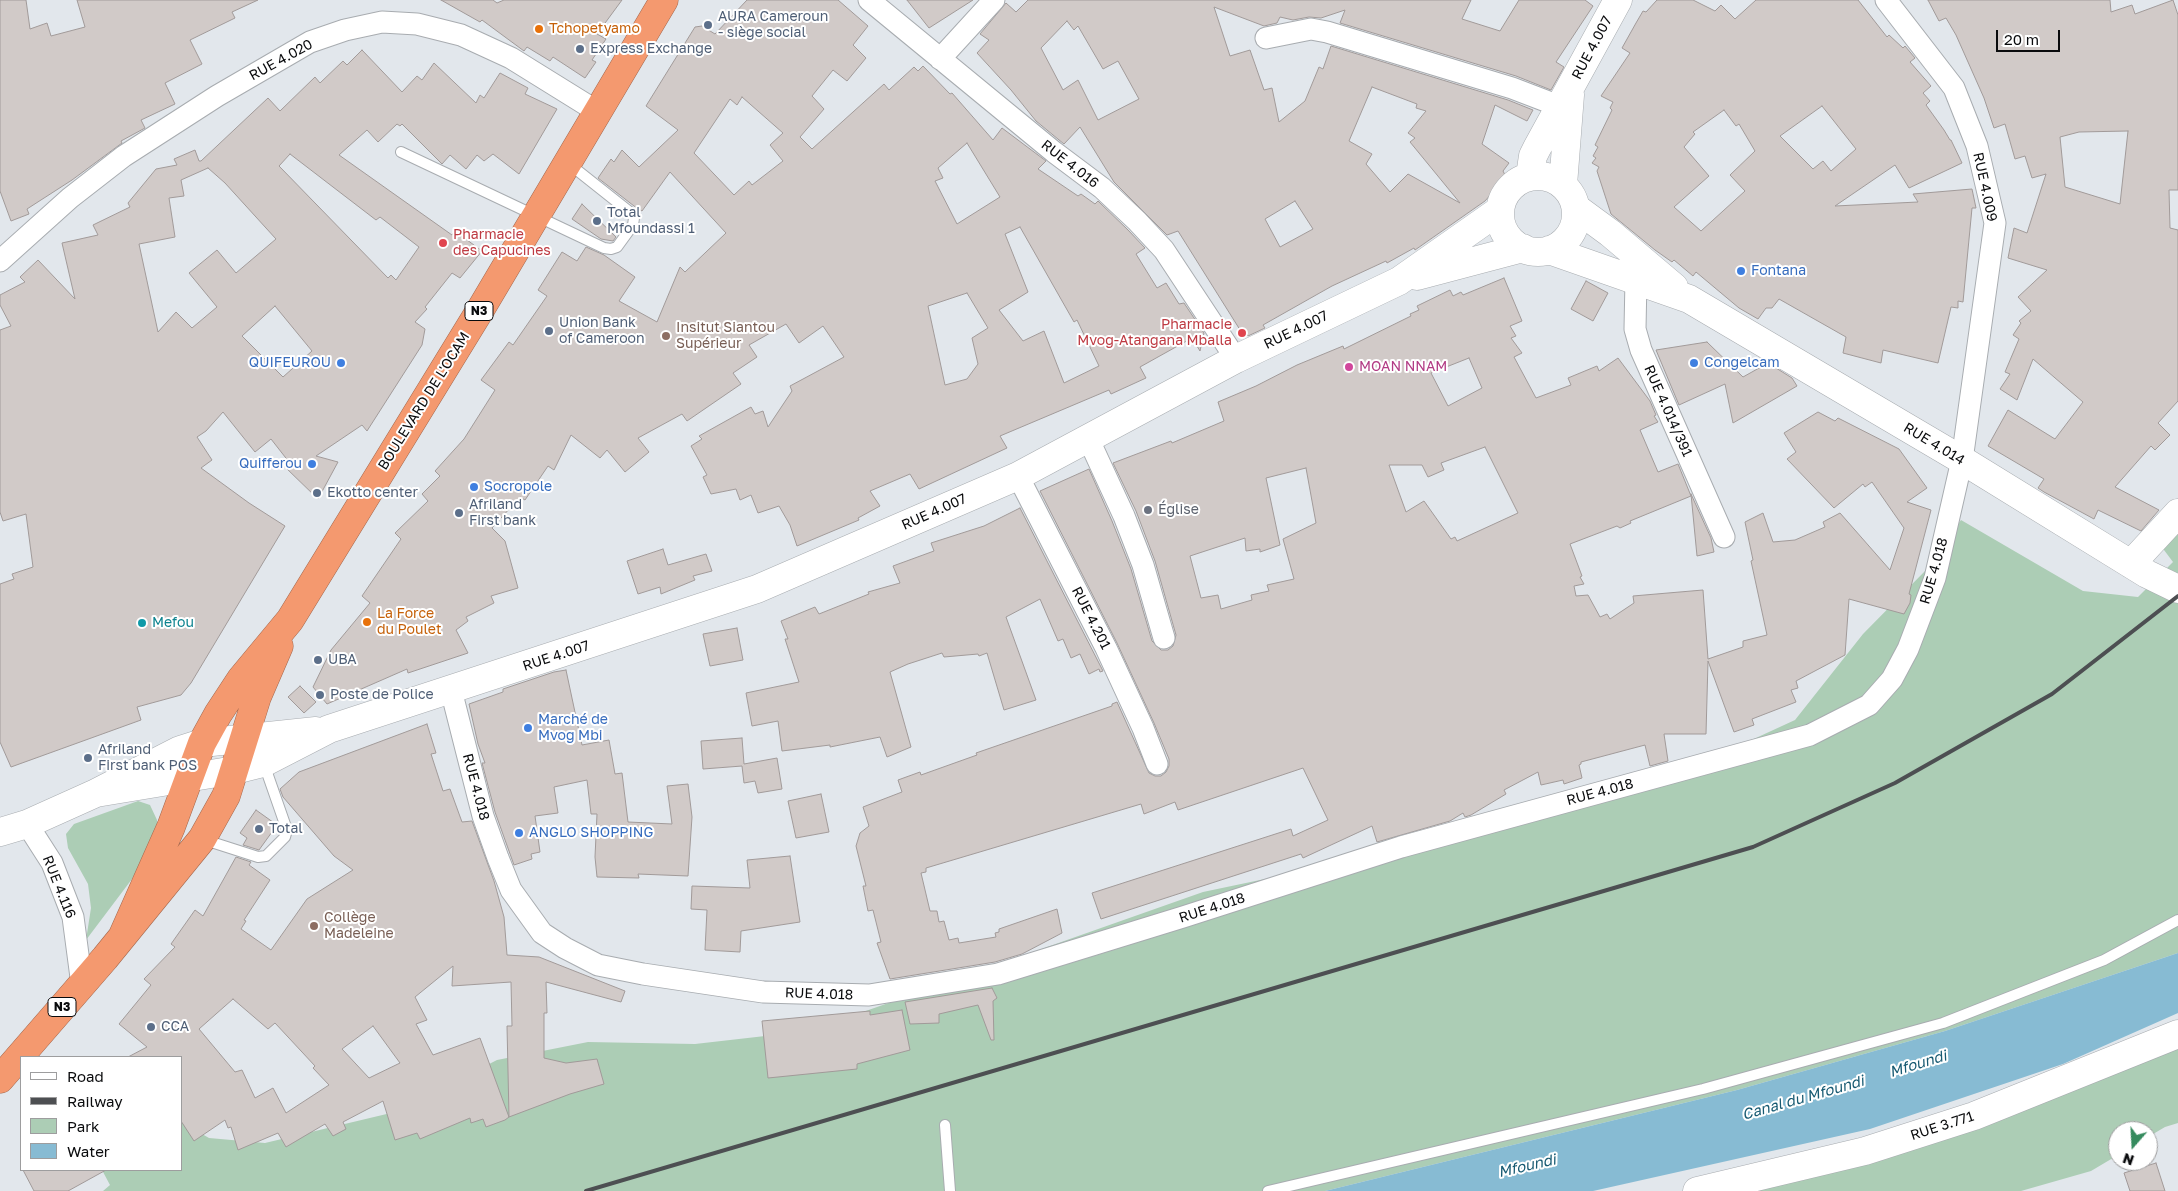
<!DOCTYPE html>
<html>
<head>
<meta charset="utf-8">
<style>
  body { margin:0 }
  #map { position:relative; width:2178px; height:1191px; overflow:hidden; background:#e2e7ec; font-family:"Golos Text",sans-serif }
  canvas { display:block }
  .legend { position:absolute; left:20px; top:1056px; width:162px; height:115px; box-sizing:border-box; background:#fff; border:1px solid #9d9d9e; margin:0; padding:6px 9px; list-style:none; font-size:15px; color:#0a0b0d }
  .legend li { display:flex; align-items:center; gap:10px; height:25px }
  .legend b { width:25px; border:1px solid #9d9d9e }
  .north { position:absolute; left:2108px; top:1121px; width:50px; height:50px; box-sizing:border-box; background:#fff; border:1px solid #9d9d9e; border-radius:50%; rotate:199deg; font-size:14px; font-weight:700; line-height:20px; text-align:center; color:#0a0b0d }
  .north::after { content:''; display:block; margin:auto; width:18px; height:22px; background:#358b5e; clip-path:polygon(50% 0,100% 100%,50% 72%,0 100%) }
  .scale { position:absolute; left:1996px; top:30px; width:64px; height:22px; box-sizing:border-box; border:2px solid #0a0b0d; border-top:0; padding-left:6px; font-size:15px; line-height:18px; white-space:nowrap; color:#0a0b0d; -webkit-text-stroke:4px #fff; paint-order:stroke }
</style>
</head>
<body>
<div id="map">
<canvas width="2178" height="1191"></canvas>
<ul class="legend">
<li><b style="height:6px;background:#fff"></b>Road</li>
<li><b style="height:6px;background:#4d4f52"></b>Railway</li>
<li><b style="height:14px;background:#accdb5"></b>Park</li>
<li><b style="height:14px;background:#87bbd3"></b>Water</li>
</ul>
<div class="north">N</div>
<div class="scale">20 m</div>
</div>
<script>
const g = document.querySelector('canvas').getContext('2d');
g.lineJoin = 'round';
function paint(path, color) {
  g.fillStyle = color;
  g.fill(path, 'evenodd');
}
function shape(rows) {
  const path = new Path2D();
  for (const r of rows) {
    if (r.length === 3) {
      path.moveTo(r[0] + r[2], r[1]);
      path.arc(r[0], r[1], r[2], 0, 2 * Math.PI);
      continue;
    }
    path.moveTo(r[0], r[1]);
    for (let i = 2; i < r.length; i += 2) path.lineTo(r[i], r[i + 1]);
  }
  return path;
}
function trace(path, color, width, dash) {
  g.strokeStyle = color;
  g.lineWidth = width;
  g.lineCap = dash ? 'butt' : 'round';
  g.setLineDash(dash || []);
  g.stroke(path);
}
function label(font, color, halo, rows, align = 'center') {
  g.font = font + ' "Golos Text",sans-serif';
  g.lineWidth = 4;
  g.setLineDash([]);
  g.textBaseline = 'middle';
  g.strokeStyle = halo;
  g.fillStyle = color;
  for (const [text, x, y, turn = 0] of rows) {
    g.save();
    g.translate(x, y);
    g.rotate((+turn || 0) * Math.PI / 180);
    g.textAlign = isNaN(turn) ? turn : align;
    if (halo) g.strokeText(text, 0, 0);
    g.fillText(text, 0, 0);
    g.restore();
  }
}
paint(shape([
  [2178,511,2178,953,1945,1031,1737,1090,1325,1191,103,1191,110,1185,102,1170,181,1170,181,1122,209,1138,265,1143,395,1112,497,1060,588,1042,695,1044,809,1031,1203,892,1517,826,1645,789,1795,720,1863,634,1925,571,1961,520,2083,591,2138,597,2173,562,2155,538],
  [138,801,150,805,157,820,157,833,152,846,132,879,86,940,91,908,88,884,68,848,66,834,74,824],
  [2178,1045,2178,1123,2165,1127,2148,1137,2148,1131,2118,1131,2118,1155,2091,1171,2021,1191,1747,1191]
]), '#accdb5');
paint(shape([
  [2178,953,2178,1013,2063,1064,1870,1129,1593,1191,1325,1191,1737,1090,1945,1031]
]), '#87bbd3');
const building = shape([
  [0,0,26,0,30,29,47,23,51,36,85,27,77,0,258,0,232,12,235,18,190,40,202,64,165,83,175,104,141,120,145,128,121,141,122,143,72,180,27,209,29,214,11,221,0,191,0,0],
  [441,0,493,0,497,3,504,0,622,0,597,34,606,39,592,60,596,62,585,78,553,57,550,61,527,47,524,51,482,20,480,22,441,0],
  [747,0,838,0,868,26,853,45,866,58,847,81,833,70,812,96,824,109,800,137,812,149,884,84,889,90,914,67,918,71,923,66,950,94,952,93,993,140,1002,128,1046,161,1038,169,1078,196,1081,194,1095,204,1098,201,1128,230,1145,248,1136,254,1157,288,1166,283,1179,304,1184,303,1204,333,1200,351,1192,338,1140,367,1146,378,1111,394,1109,390,1000,436,1007,448,919,489,910,474,870,491,880,506,858,518,859,520,797,546,790,525,779,506,758,513,751,495,740,500,736,489,711,494,703,477,707,475,691,446,702,439,699,436,751,407,755,414,763,411,768,427,792,391,790,386,844,357,823,326,799,343,786,324,749,345,757,357,733,373,741,384,687,421,682,414,638,438,649,452,625,472,607,450,600,458,571,435,554,470,548,466,525,500,520,497,492,528,505,541,518,588,491,596,494,603,466,617,468,621,456,630,468,653,408,673,407,669,327,704,313,687,331,650,370,603,362,596,401,539,395,533,428,501,422,494,440,476,435,471,464,439,495,390,481,380,509,342,513,345,547,296,538,290,562,252,577,261,586,247,604,255,635,277,619,301,657,322,680,267,685,272,726,233,670,172,642,211,634,206,598,178,611,159,614,162,622,150,639,167,678,130,646,106,695,27,702,26,715,34,747,0],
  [742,97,783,133,770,145,783,161,752,185,749,181,734,195,694,153,730,99,737,105,742,97],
  [967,143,1000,197,957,224,935,181,943,178,938,168,967,143],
  [1020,227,1074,322,1077,320,1099,366,1064,383,1044,331,1023,341,999,310,1028,292,1005,234,1020,227],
  [967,293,988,328,972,338,978,364,967,379,945,385,928,306,967,293],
  [907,0,973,0,929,28,907,0],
  [1028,0,1471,0,1462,19,1500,31,1519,0,1585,0,1593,6,1556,62,1564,67,1551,90,1516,76,1340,23,1345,10,1321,18,1309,17,1293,20,1280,17,1277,23,1264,26,1214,7,1230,56,1250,50,1264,90,1272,88,1279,122,1305,101,1319,67,1323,69,1331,46,1508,100,1533,110,1527,121,1495,105,1482,144,1509,163,1503,171,1506,177,1485,201,1415,250,1414,248,1387,263,1386,261,1332,286,1263,325,1265,328,1248,336,1245,331,1242,333,1178,231,1167,235,1114,182,1080,127,1064,144,1036,121,1011,90,977,53,989,40,980,34,1006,3,1016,12,1028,0],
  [1067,21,1074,30,1078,26,1103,69,1118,61,1139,99,1098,120,1078,80,1063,90,1041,48,1067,21],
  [1372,87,1417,104,1416,108,1426,111,1408,133,1415,138,1410,142,1460,203,1408,174,1390,192,1366,164,1372,154,1349,141,1372,87],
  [1295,201,1313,229,1280,247,1265,219,1295,201],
  [1657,0,1693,0,1715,11,1721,5,1735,19,1756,0,1858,0,1887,37,1889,35,1903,48,1905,46,1915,58,1910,62,1931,86,1923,93,1930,101,1926,105,1944,130,1950,140,1951,140,1962,163,1909,188,1895,165,1835,206,1918,202,1913,194,1972,189,1976,208,1972,208,1963,302,1958,301,1958,308,1951,307,1938,363,1883,350,1881,363,1843,353,1846,337,1779,299,1772,308,1766,308,1758,319,1739,308,1696,272,1693,276,1674,260,1672,262,1655,250,1611,214,1597,171,1599,167,1592,163,1596,158,1593,156,1598,147,1595,145,1612,110,1610,108,1613,102,1601,96,1630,53,1622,48,1636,23,1643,11,1646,12,1657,0],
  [1822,106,1856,149,1831,171,1823,161,1813,169,1780,136,1822,106],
  [1724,110,1736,126,1739,124,1755,151,1730,175,1745,191,1701,231,1674,207,1709,176,1684,147,1695,134,1693,132,1724,110],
  [1928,0,2110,0,2111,12,2132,5,2135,14,2173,0,2178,15,2178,190,2169,190,2170,228,2178,230,2178,401,2158,423,2170,435,2155,450,2151,446,2115,487,2159,510,2141,531,2098,510,2094,519,2044,492,2038,488,2044,479,1988,446,2008,410,2055,439,2083,402,2033,359,2017,400,2000,389,2010,374,2005,372,2019,339,2013,335,2021,323,2019,321,2031,311,2018,297,2047,270,2008,258,2014,228,2027,233,2046,174,2032,178,2025,156,2015,159,2005,124,1994,128,1984,98,1956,35,1946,18,1939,21,1928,0],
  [2128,131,2120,204,2065,187,2060,137,2079,132,2128,131],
  [362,50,402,92,417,76,422,80,434,63,476,103,480,95,484,98,500,73,528,88,525,94,557,109,519,174,493,154,484,161,477,155,466,169,450,155,442,164,402,124,400,126,397,124,378,142,367,130,339,155,452,235,455,231,482,251,460,278,452,273,425,307,427,309,415,322,425,329,422,345,367,431,362,425,316,456,338,462,318,499,285,467,289,462,271,439,255,452,223,412,206,431,197,437,212,460,201,468,249,503,285,526,191,683,181,695,137,707,141,720,11,767,0,742,0,584,14,579,12,574,33,567,26,514,3,521,0,512,0,330,11,326,0,305,0,295,25,282,20,277,38,260,75,299,62,243,98,235,93,225,130,207,128,203,156,169,177,165,174,159,195,150,199,161,201,161,268,98,280,111,315,77,320,83,343,61,347,65,362,50],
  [290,154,376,220,380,217,419,247,396,280,391,275,388,278,279,166,290,154],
  [208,168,225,183,276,239,236,273,217,250,189,273,217,307,192,328,176,312,158,332,139,244,175,237,169,198,184,196,181,180,208,168],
  [275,306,312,351,283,377,242,336,275,306],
  [582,204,616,237,613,241,601,239,572,219,582,204],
  [1504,278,1522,321,1510,326,1516,336,1511,338,1522,353,1514,357,1536,398,1571,385,1568,378,1597,366,1599,371,1618,358,1650,401,1656,415,1654,416,1658,422,1640,430,1658,472,1678,464,1691,496,1630,521,1631,523,1620,528,1617,526,1570,544,1582,576,1580,577,1584,584,1574,586,1576,596,1588,595,1600,617,1607,614,1610,619,1634,603,1633,596,1703,590,1708,659,1743,647,1743,641,1767,635,1751,561,1753,560,1745,522,1763,513,1773,542,1795,540,1825,527,1823,522,1840,513,1890,570,1904,528,1872,482,1865,487,1863,484,1834,508,1787,459,1796,452,1784,433,1818,412,1835,421,1838,418,1899,449,1927,488,1907,502,1931,510,1909,594,1911,595,1910,603,1904,614,1849,599,1845,655,1796,681,1798,688,1791,690,1796,702,1752,719,1754,725,1734,732,1708,661,1706,734,1664,734,1668,761,1650,766,1645,745,1581,762,1581,764,1579,765,1582,778,1564,784,1563,780,1541,785,1538,772,1504,790,1506,794,1471,815,1465,817,1463,813,1450,821,1377,842,1372,826,1303,858,1301,854,1101,919,1092,893,1291,829,1293,836,1328,820,1303,768,1178,810,1175,802,1144,814,1141,804,926,868,926,872,921,873,930,911,937,911,939,922,944,921,949,940,958,938,959,943,996,937,995,933,999,932,999,929,1057,909,1062,933,1022,954,995,962,890,979,877,943,881,942,873,910,868,911,863,886,866,886,856,846,860,833,869,826,863,807,902,792,898,780,920,772,921,775,977,755,976,753,1112,706,1112,704,1117,702,1149,773,1155,776,1161,776,1166,772,1169,766,1169,759,1154,723,1117,643,1040,491,1089,469,1112,521,1131,569,1152,641,1161,650,1168,650,1173,646,1176,635,1155,561,1136,511,1113,463,1171,441,1172,443,1224,421,1218,402,1256,386,1297,365,1343,346,1344,349,1411,316,1410,314,1419,310,1417,306,1450,290,1453,296,1461,292,1463,295,1504,278],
  [1469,358,1482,388,1448,406,1431,373,1469,358],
  [1485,447,1518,513,1457,541,1455,537,1451,539,1424,501,1406,512,1389,465,1422,465,1428,477,1444,470,1441,463,1485,447],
  [1306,468,1316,523,1283,539,1294,579,1267,585,1269,591,1251,595,1252,600,1221,609,1218,595,1201,598,1190,556,1245,538,1246,551,1260,549,1260,552,1280,545,1266,478,1306,468],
  [1586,281,1608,293,1593,321,1571,309,1586,281],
  [1707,342,1743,377,1768,363,1792,378,1797,386,1733,423,1725,384,1679,405,1656,350,1707,342],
  [1691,494,1711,538,1714,552,1697,556,1691,494],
  [1020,508,1103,671,1100,672,1099,669,1089,674,1080,654,1071,658,1063,639,1058,641,1040,599,1006,617,1036,700,1004,710,987,653,979,656,978,654,944,657,942,653,908,664,890,672,911,747,887,757,880,737,830,747,830,745,782,751,778,721,752,726,746,693,799,682,785,639,788,639,781,621,815,607,819,614,869,594,868,592,900,583,893,566,934,551,931,543,984,526,1020,508],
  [663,549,668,565,706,554,712,571,693,576,695,580,661,594,660,587,638,594,627,561,663,549],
  [737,628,743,660,710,666,703,634,737,628],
  [566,670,582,745,609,740,615,774,622,773,628,822,672,824,667,786,688,784,692,817,688,876,638,874,639,878,597,877,595,857,597,814,591,814,587,780,554,787,558,813,535,816,540,852,531,854,532,859,514,865,495,812,482,763,485,763,478,744,469,704,503,692,503,689,554,672,566,670],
  [300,686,316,702,304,713,288,697,300,686],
  [427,724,436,753,431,754,443,791,450,789,462,822,472,821,494,881,504,917,507,955,539,957,625,991,621,1002,546,982,547,1013,544,1013,544,1058,566,1063,597,1059,604,1084,570,1094,509,1117,507,1026,512,1026,511,982,452,986,453,966,415,997,427,1020,416,1024,433,1055,480,1038,509,1117,505,1120,486,1127,483,1119,471,1123,470,1118,420,1139,417,1133,395,1140,383,1101,343,1122,346,1129,333,1136,325,1124,286,1147,278,1133,238,1150,231,1127,228,1128,225,1120,194,1141,181,1121,181,1057,128,1057,147,1047,119,1024,151,985,144,979,175,947,171,944,195,910,203,916,236,857,251,862,249,865,270,880,244,920,246,921,241,929,271,950,307,899,353,870,334,856,283,797,280,789,299,772,427,724],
  [233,999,268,1029,275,1023,315,1066,313,1068,329,1085,286,1113,273,1088,255,1098,242,1070,235,1072,199,1029,233,999],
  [373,1026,400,1063,369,1078,342,1049,373,1026],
  [742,738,744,764,777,758,782,789,758,793,755,781,744,783,742,766,703,769,701,741,742,738],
  [821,794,829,832,796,838,788,801,821,794],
  [256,810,277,825,259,850,243,845,247,838,240,833,256,810],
  [790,856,800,922,741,931,740,952,705,950,707,910,691,909,692,886,750,888,747,860,790,856],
  [992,988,997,998,993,1001,994,1040,991,1040,978,1005,939,1014,939,1023,910,1024,905,1002,992,988],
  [902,1010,910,1050,857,1064,857,1069,768,1078,762,1021,870,1011,870,1015,902,1010],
  [2156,1163,2165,1191,2130,1191,2124,1173,2156,1163],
  [23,1170,106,1170,68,1191,34,1191,23,1170]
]);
paint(building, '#d1cac8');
trace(building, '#a19a99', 1);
const lane = shape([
  [401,152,604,248,611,249,617,247,633,225,634,218,631,213,568,163],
  [205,840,258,857,266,856,285,837,287,830,264,764],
  [945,1125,950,1191],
  [1268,1191,1703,1089,1943,1023,2104,960,2178,920]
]);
const street = shape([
  [869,0,1054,152,1102,188,1137,221,1164,250,1236,359],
  [1266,38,1311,29,1327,32,1512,88,1559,106],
  [940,59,994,0],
  [0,261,70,198,124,156,217,96,310,42,345,30,382,22,417,24,461,35,511,58,598,112],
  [1636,279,1635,329,1641,350,1724,537],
  [1088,438,1124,516,1143,565,1164,638],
  [1018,476,1106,648,1143,728,1157,764],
  [451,690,483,816,498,858,511,890,542,933,565,948,598,965,643,974,763,992,869,995,998,974,1183,917,1401,847,1810,735,1869,705,1892,679,1908,649,1935,578,1962,460,1995,223,1977,146,1954,88,1886,0],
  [27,824,52,863,73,917,82,985]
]);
const secondary = shape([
  [1530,176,1533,156,1537,148,1618,0],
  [1538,214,38],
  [1563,185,1570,95],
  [1576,208,1610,233,1674,287],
  [1549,250,1689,299,1962,460,2147,574,2178,589],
  [1417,276,1523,248],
  [2131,564,2178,513],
  [96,793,235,770,263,763,329,729,757,589,1018,476,1236,359,1399,281,1500,210],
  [0,832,27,824,96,793,180,750,202,743,316,731],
  [1697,1191,1865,1151,1974,1116,2178,1034]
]);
const highway = shape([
  [123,935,171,827,202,743,218,714,241,679,290,620,479,312,664,0],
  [0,1079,105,958,202,839,226,796,257,697,279,646]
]);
trace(lane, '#a8acb0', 12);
trace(street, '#a8acb0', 23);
trace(secondary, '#a8acb0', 29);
trace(highway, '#a2674d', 29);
trace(lane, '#fff', 10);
trace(street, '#fff', 21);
trace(secondary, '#fff', 28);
trace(highway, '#f4996f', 28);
trace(shape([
  [586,1191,1753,847,1895,783,2052,694,2178,596]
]), '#4d4f52', 4);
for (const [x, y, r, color] of [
  [708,25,5,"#5c6f8a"],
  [539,29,5,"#e8710a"],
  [580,49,5,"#5c6f8a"],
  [597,221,5,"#5c6f8a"],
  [443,243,5,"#e0444e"],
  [1741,271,5,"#3f7fe0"],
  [549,331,5,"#5c6f8a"],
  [1242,333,5,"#e0444e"],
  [666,336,5,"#8d6e63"],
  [341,363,5,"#3f7fe0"],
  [1694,363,5,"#3f7fe0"],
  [1349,367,5,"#d1479c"],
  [312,464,5,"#3f7fe0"],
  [474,487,5,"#3f7fe0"],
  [317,493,5,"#5c6f8a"],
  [1148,510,5,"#6b7280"],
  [459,513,5,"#5c6f8a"],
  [367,622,5,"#e8710a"],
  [142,623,5,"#0f9aa8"],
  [318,660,5,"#5c6f8a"],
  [320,695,5,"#5c6f8a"],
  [528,728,5,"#3f7fe0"],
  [88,758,5,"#5c6f8a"],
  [259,829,5,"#5c6f8a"],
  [519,833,5,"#3f7fe0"],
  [314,926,5,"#8d6e63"],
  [151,1027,5,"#5c6f8a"]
]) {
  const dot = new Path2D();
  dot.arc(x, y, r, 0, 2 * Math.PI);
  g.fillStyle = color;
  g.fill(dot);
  trace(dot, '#fff', 2);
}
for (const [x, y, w] of [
  [479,311,28],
  [62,1007,28]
]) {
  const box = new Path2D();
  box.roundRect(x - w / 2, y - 9.5, w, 19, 4);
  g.fillStyle = '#fff';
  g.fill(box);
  trace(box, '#0a0b0d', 1);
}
label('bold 12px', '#0a0b0d', null, [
  ["N3",479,311],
  ["N3",62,1007]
]);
label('14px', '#4e5e75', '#fff', [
  ["AURA Cameroun",718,17],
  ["- siège social",718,33],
  ["Express Exchange",590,49],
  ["Total",607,213],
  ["Mfoundassi 1",607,229],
  ["Union Bank",559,323],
  ["of Cameroon",559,339],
  ["Ekotto center",327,493],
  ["Afriland",469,505],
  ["First bank",469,521],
  ["UBA",328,660],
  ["Poste de Police",330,695],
  ["Afriland",98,750],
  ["First bank POS",98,766],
  ["Total",269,829],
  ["CCA",161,1027]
], 'left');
label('14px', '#c56008', '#fff', [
  ["Tchopetyamo",549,29],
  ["La Force",377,614],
  ["du Poulet",377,630]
], 'left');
label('14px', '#0a0b0d', '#fff', [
  ["RUE 4.007",1592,48,-62],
  ["RUE 4.020",281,60,-29],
  ["RUE 4.016",1070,164,38],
  ["RUE 4.009",1985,187,78],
  ["RUE 4.007",1296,330,-26],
  ["BOULEVARD DE L'OCAM",424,401,-58],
  ["RUE 4.014/391",1668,411,66],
  ["RUE 4.014",1934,444,31],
  ["RUE 4.007",934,512,-24],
  ["RUE 4.018",1934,571,-74],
  ["RUE 4.201",1091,618,63],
  ["RUE 4.007",556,656,-18],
  ["RUE 4.018",476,787,75],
  ["RUE 4.018",1600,792,-15],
  ["RUE 4.116",59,887,68],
  ["RUE 4.018",1212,908,-18],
  ["RUE 4.018",819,994,2],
  ["RUE 3.771",1942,1126,-18]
]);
label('14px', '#be3a42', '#fff', [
  ["Pharmacie",453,235],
  ["des Capucines",453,251],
  ["Pharmacie",1232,325,"right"],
  ["Mvog-Atangana Mballa",1232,341,"right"]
], 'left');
label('14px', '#366cbe', '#fff', [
  ["Fontana",1751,271],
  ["QUIFEUROU",331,363,"right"],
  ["Congelcam",1704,363],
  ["Quifferou",302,464,"right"],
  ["Socropole",484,487],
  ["Marché de",538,720],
  ["Mvog Mbi",538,736],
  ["ANGLO SHOPPING",529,833]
], 'left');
label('14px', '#785e54', '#fff', [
  ["Insitut Siantou",676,328],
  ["Supérieur",676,344],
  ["Collège",324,918],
  ["Madeleine",324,934]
], 'left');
label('14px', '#b23c85', '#fff', [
  ["MOAN NNAM",1359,367]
], 'left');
label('14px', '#5b616d', '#fff', [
  ["Église",1158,510]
], 'left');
label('14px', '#0d838f', '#fff', [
  ["Mefou",152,623]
], 'left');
label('italic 15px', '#175a72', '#fff', [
  ["Mfoundi",1918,1064,-17],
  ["Canal du Mfoundi",1803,1098,-16],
  ["Mfoundi",1527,1166,-13]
]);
</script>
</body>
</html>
